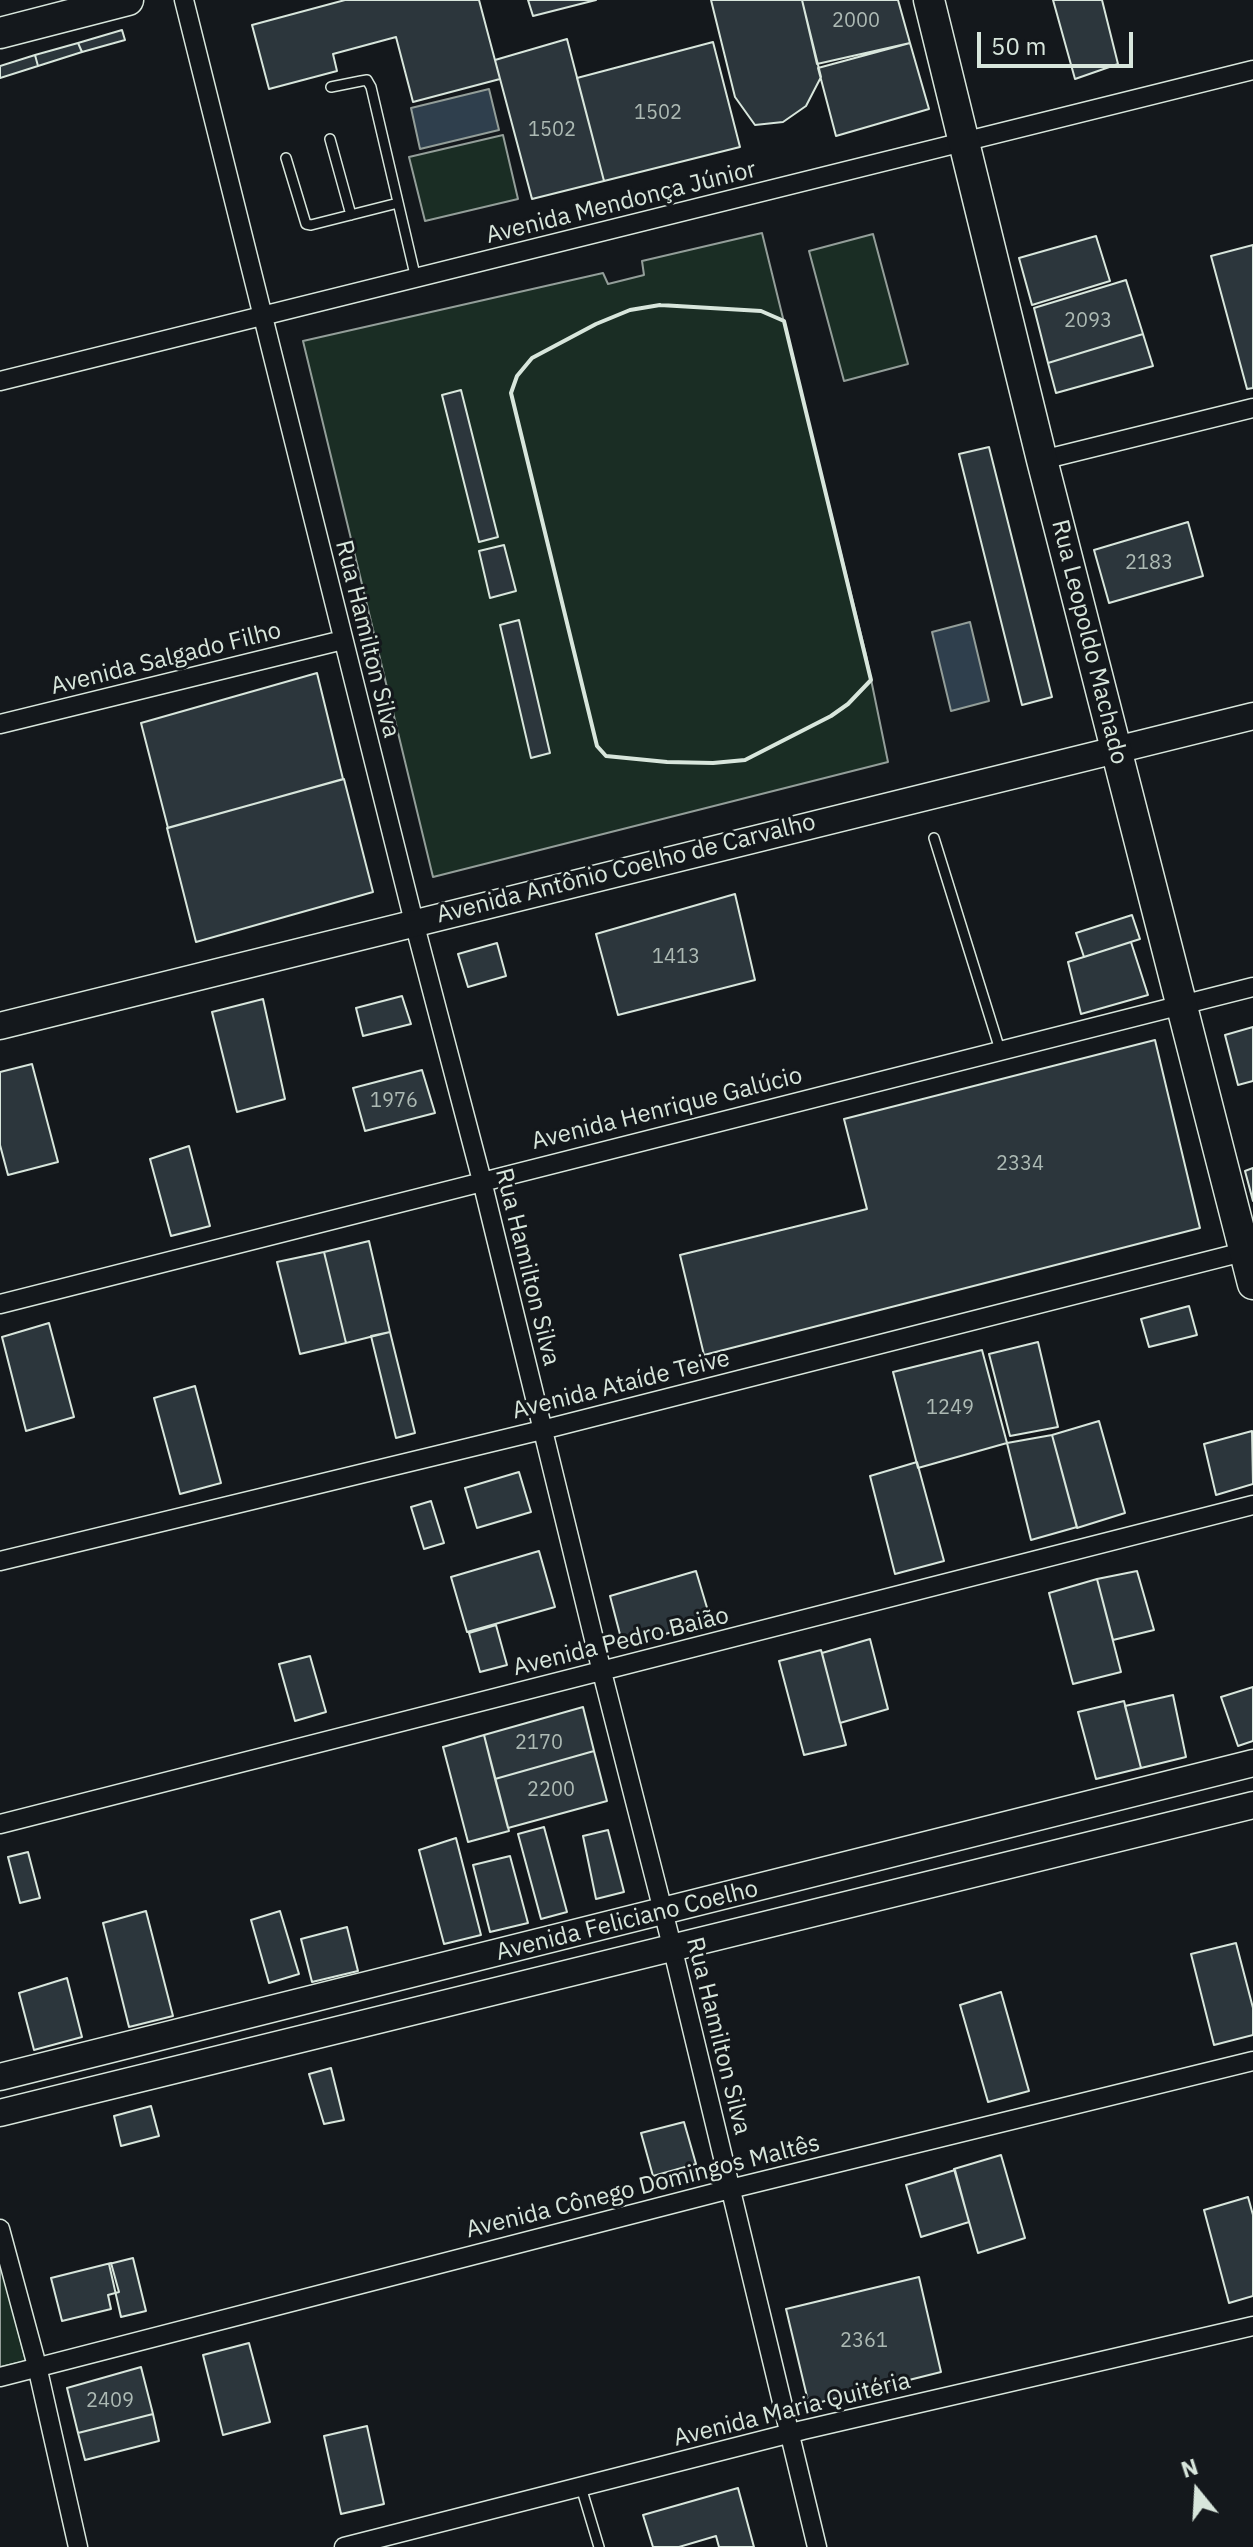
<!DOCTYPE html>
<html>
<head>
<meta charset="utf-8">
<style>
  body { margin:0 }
  #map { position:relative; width:1253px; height:2547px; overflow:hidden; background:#14181c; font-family:"IBM Plex Sans",sans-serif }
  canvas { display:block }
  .north { position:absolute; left:1157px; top:2451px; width:80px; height:80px; -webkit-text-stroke:6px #14181c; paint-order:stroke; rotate:342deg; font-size:22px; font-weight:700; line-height:32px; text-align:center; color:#d8e6dc }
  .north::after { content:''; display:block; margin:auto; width:28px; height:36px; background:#d8e6dc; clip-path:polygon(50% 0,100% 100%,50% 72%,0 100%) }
  .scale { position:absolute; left:977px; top:32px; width:156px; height:36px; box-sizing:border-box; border:4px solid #d8e6dc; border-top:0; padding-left:10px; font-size:24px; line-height:28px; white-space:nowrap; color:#d8e6dc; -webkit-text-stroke:6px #14181c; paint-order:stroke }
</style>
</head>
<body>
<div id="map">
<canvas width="1253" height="2547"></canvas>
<div class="north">N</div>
<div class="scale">50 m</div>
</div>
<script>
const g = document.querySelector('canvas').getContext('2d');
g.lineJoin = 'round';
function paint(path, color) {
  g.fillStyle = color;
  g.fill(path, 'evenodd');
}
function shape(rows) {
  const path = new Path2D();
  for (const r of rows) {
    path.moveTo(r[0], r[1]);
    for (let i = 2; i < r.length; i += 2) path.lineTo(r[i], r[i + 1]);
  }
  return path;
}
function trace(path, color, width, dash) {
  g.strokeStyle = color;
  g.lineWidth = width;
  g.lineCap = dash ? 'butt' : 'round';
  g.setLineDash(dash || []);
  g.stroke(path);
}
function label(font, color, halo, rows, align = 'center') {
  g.font = font + ' "IBM Plex Sans",sans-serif';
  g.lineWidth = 6;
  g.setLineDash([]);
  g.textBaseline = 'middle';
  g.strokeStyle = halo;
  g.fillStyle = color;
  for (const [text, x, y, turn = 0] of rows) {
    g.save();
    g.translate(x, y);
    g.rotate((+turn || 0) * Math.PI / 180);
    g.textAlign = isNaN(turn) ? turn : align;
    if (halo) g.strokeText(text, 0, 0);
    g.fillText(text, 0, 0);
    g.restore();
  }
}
const green = shape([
  [503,135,518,199,425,221,409,157,503,135],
  [762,233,866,655,888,762,433,877,303,341,603,273,608,284,644,275,642,261,762,233],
  [873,234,908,364,844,381,809,251,873,234],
  [0,2261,26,2361,0,2367,0,2261]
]);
paint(green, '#1a2d24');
trace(green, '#939e99', 2);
const water = shape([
  [489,89,499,130,420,149,411,108,489,89],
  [970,622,989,701,951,711,932,632,970,622]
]);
paint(water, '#2f3f4d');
trace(water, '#939e99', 2);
const building = shape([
  [345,0,479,0,500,79,413,102,396,37,333,54,337,71,269,89,252,25,345,0],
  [528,0,596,0,533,16,528,0],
  [711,0,802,0,821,77,806,106,783,122,755,125,735,97,711,0],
  [802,0,898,0,910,43,817,64,802,0],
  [1053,0,1102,0,1118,64,1075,79,1053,0],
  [122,30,125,40,82,52,78,43,122,30],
  [567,39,604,181,532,199,495,60,567,39],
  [713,42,740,147,604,181,577,78,713,42],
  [78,43,82,52,38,66,35,55,78,43],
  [910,43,929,109,836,136,818,68,910,43],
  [35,55,38,66,0,78,0,66,35,55],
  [1096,236,1110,281,1032,305,1019,258,1096,236],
  [1253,245,1253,388,1247,389,1211,256,1253,245],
  [1126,280,1143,334,1048,363,1034,308,1126,280],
  [1143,334,1153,366,1056,393,1048,363,1143,334],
  [461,390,498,537,479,542,442,395,461,390],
  [989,447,1052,697,1022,705,959,454,989,447],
  [1188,522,1203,576,1109,603,1094,550,1188,522],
  [504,545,516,591,490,598,479,551,504,545],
  [519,620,550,753,531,758,500,625,519,620],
  [317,673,343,779,168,828,141,723,317,673],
  [344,779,373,892,196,942,167,828,344,779],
  [735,894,755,980,618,1015,596,934,735,894],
  [1132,915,1140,939,1084,957,1076,933,1132,915],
  [1131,942,1148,995,1081,1014,1068,962,1131,942],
  [497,943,506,976,468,987,458,954,497,943],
  [402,996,411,1024,363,1036,356,1008,402,996],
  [263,999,285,1099,237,1112,212,1012,263,999],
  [1253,1027,1253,1081,1238,1085,1225,1035,1253,1027],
  [1155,1040,1200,1228,704,1355,680,1255,867,1209,844,1119,1155,1040],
  [32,1064,58,1162,8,1175,0,1145,0,1072,32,1064],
  [422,1070,435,1113,365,1131,353,1088,422,1070],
  [189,1146,210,1226,171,1236,150,1159,189,1146],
  [1253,1168,1253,1201,1245,1171,1253,1168],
  [369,1241,390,1332,346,1343,324,1252,369,1241],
  [324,1252,346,1343,300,1354,277,1262,324,1252],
  [1189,1306,1197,1335,1149,1347,1141,1319,1189,1306],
  [49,1323,74,1417,26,1431,2,1337,49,1323],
  [390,1332,415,1433,396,1438,371,1336,390,1332],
  [1038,1342,1058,1427,1010,1436,989,1354,1038,1342],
  [982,1350,1007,1443,918,1468,893,1372,982,1350],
  [195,1386,221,1483,180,1494,154,1398,195,1386],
  [1099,1421,1125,1513,1077,1528,1052,1435,1099,1421],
  [1252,1431,1253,1484,1216,1495,1204,1444,1252,1431],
  [1052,1435,1077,1527,1031,1540,1007,1443,1052,1435],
  [917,1462,944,1561,895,1574,870,1476,917,1462],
  [519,1472,531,1512,477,1528,465,1488,519,1472],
  [431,1501,444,1543,424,1549,411,1507,431,1501],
  [539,1551,555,1607,467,1632,451,1577,539,1551],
  [696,1571,711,1621,623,1646,610,1596,696,1571],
  [1137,1571,1154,1630,1113,1640,1097,1579,1137,1571],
  [1097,1579,1121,1672,1073,1684,1049,1593,1097,1579],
  [496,1625,507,1665,480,1672,469,1633,496,1625],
  [870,1639,888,1709,840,1723,822,1653,870,1639],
  [821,1650,846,1745,804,1755,779,1661,821,1650],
  [310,1656,326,1712,295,1721,279,1664,310,1656],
  [1253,1687,1253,1741,1238,1746,1221,1697,1253,1687],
  [1173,1695,1186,1757,1141,1768,1125,1706,1173,1695],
  [1124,1701,1141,1768,1096,1779,1078,1712,1124,1701],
  [583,1707,594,1751,495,1779,484,1735,583,1707],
  [484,1735,509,1831,468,1842,443,1747,484,1735],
  [594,1751,607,1801,508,1828,495,1779,594,1751],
  [544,1827,567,1912,541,1919,518,1834,544,1827],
  [608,1830,624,1892,596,1899,583,1836,608,1830],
  [456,1838,481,1935,444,1944,419,1850,456,1838],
  [28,1852,40,1898,20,1903,8,1857,28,1852],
  [510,1856,528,1923,490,1932,473,1865,510,1856],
  [146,1911,173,2016,129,2027,103,1923,146,1911],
  [280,1911,299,1974,269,1983,251,1920,280,1911],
  [347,1927,358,1971,312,1982,301,1939,347,1927],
  [1236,1943,1253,2008,1253,2035,1214,2045,1191,1954,1236,1943],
  [67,1978,82,2037,34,2050,19,1993,67,1978],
  [1001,1992,1029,2091,988,2102,960,2005,1001,1992],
  [331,2068,344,2120,324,2124,309,2074,331,2068],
  [151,2106,159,2136,121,2146,114,2116,151,2106],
  [684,2122,696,2164,653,2176,641,2133,684,2122],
  [1001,2155,1025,2238,978,2253,954,2169,1001,2155],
  [955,2170,969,2222,921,2237,906,2185,955,2170],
  [1248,2197,1253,2215,1253,2296,1229,2303,1204,2210,1248,2197],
  [133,2258,146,2311,121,2317,109,2264,133,2258],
  [111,2263,119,2292,108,2295,111,2309,62,2321,51,2278,111,2263],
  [919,2277,941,2372,809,2405,786,2309,919,2277],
  [249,2343,270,2422,223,2435,203,2355,249,2343],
  [141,2367,153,2414,78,2433,67,2388,141,2367],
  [153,2414,159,2441,85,2460,78,2433,153,2414],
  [367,2426,384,2504,341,2514,324,2436,367,2426],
  [738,2488,754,2547,719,2547,716,2536,679,2547,653,2547,643,2515,738,2488]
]);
paint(building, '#2c363c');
trace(building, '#d8e6dc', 2);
const lane = shape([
  [331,87,361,81,367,80,371,87,416,279],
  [330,139,351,215],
  [286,158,306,224,311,225,398,203],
  [934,838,1000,1050],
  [581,2487,599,2547]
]);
const street = shape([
  [184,0,414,922,482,1181,602,1672,672,1946,817,2547],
  [0,381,1253,70],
  [1042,460,1253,408],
  [0,724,343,640],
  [0,1304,1253,987],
  [0,1561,542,1430,1251,1250],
  [0,1824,1253,1505],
  [0,2229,37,2366,78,2547],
  [0,2377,730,2189,1253,2061],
  [344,2547,803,2430,1253,2326]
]);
const secondary = shape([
  [0,1026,1253,716],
  [0,2077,1253,1763],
  [0,2113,1253,1805]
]);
const primary = shape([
  [929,0,1042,460,1253,1284],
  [0,33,128,0]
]);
trace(lane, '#d8e6dc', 12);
trace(street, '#d8e6dc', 21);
trace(secondary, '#d8e6dc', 29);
trace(primary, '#d8e6dc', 33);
trace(lane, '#14181c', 9);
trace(street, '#14181c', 18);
trace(secondary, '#14181c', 26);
trace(primary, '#14181c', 30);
trace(shape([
  [660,305,761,311,784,321,871,680,848,704,831,716,745,760,713,763,667,762,606,756,597,746,511,393,517,376,532,358,596,324,630,310,660,305]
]), '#d8e6dc', 4);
label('20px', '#adbab4', null, [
  ["2000",856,21],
  ["1502",658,113],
  ["1502",552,130],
  ["2093",1088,321],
  ["2183",1149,563],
  ["1413",676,957],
  ["1976",394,1101],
  ["2334",1020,1164],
  ["1249",950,1408],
  ["2170",539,1743],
  ["2200",551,1790],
  ["2361",864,2341],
  ["2409",110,2401]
]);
label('24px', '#d8e6dc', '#14181c', [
  ["Avenida Mendonça Júnior",621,203,-14],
  ["Rua Hamilton Silva",367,639,76],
  ["Rua Leopoldo Machado",1089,642,76],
  ["Avenida Salgado Filho",166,659,-14],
  ["Avenida Antônio Coelho de Carvalho",626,869,-14],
  ["Avenida Henrique Galúcio",667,1109,-14],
  ["Rua Hamilton Silva",527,1267,76],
  ["Avenida Ataíde Teive",621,1385,-14],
  ["Avenida Pedro Baião",621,1642,-14],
  ["Avenida Feliciano Coelho",627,1921,-14],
  ["Rua Hamilton Silva",718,2036,76],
  ["Avenida Cônego Domingos Maltês",643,2187,-14],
  ["Avenida Maria Quitéria",792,2410,-14]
]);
</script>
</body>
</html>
